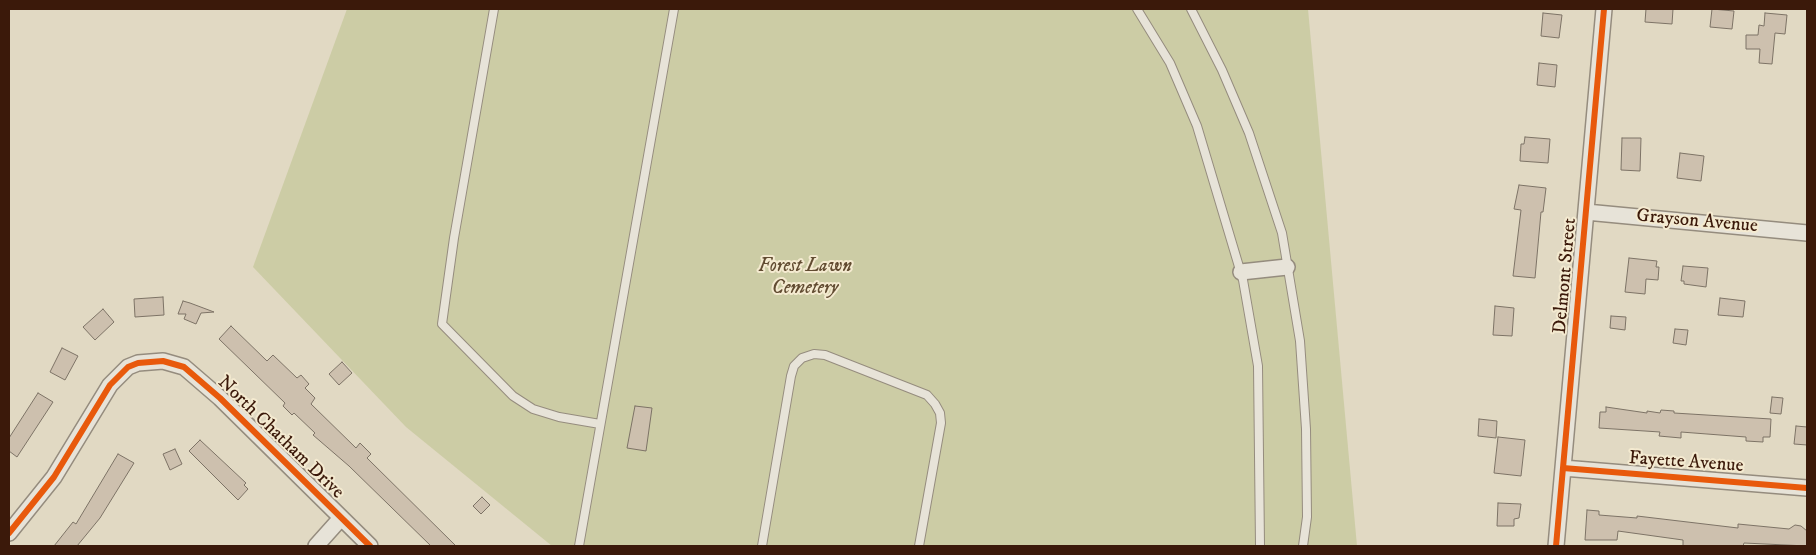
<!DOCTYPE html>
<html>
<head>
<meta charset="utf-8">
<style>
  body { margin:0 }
  #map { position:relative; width:1816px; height:555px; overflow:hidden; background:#e1d9c3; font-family:"IM FELL DW Pica",serif }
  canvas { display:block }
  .frame { position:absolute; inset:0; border:10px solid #3b190a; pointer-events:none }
</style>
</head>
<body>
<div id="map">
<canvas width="1816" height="555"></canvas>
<div class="frame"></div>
</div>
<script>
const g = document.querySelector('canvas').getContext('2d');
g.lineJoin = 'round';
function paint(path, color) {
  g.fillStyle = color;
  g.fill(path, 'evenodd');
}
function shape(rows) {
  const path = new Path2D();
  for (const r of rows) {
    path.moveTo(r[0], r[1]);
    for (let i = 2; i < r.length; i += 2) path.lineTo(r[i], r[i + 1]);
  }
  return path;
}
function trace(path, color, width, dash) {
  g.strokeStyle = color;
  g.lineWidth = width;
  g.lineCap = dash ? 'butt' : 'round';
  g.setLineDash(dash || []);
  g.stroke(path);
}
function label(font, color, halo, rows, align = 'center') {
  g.font = font + ' "IM FELL DW Pica",serif';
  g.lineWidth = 4;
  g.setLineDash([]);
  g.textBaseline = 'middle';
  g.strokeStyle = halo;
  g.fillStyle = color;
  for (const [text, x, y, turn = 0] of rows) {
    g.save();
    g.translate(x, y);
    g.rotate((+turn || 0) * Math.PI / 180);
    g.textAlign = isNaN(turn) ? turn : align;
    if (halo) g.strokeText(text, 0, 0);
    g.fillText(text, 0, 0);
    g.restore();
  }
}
paint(shape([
  [347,9,1308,9,1357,546,552,546,406,427,253,267]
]), '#cccca5');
const building = shape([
  [1646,9,1673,9,1672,24,1645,22,1646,9],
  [1712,9,1734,11,1732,29,1710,27,1712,9],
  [1543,13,1562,15,1559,38,1541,36,1543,13],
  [1765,13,1787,15,1785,34,1775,33,1772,64,1759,63,1760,49,1746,49,1746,35,1758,35,1759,25,1764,26,1765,13],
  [1539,63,1557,65,1555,87,1537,85,1539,63],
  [1525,137,1550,139,1548,163,1520,161,1521,144,1524,144,1525,137],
  [1622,138,1641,138,1640,171,1621,170,1622,138],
  [1680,153,1704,156,1701,181,1677,178,1680,153],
  [1519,185,1546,188,1543,212,1541,212,1535,278,1513,276,1521,210,1514,209,1519,185],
  [1629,258,1657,261,1656,267,1659,267,1658,280,1646,279,1645,294,1625,292,1629,258],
  [1683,266,1708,268,1706,287,1684,284,1684,281,1681,281,1683,266],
  [163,297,164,315,135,317,134,299,163,297],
  [1720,298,1745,301,1743,317,1718,315,1720,298],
  [183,301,190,303,214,312,201,313,196,324,184,319,186,314,178,314,183,301],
  [1495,306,1514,308,1512,336,1493,335,1495,306],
  [103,309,114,322,95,340,83,327,103,309],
  [1611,316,1626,317,1625,330,1610,328,1611,316],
  [231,326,267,361,273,355,297,378,301,375,309,384,305,388,315,398,311,404,356,448,360,443,371,454,367,458,456,546,431,546,349,466,313,435,315,433,294,413,292,415,283,406,285,403,219,339,231,326],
  [1675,329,1688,330,1686,345,1673,343,1675,329],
  [62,348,78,356,65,380,50,372,62,348],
  [342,362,352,373,339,385,329,374,342,362],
  [38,393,53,402,17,457,9,451,9,438,38,393],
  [1772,397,1783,398,1781,414,1770,413,1772,397],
  [635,406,652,408,646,451,627,448,635,406],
  [1606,407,1647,413,1647,411,1660,413,1661,410,1674,411,1674,413,1771,419,1770,437,1763,437,1763,442,1746,441,1746,437,1681,432,1681,438,1659,436,1660,432,1599,428,1600,412,1606,412,1606,407],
  [1479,419,1497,421,1496,438,1478,436,1479,419],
  [1796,426,1807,427,1807,445,1794,444,1796,426],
  [1498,437,1525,440,1521,476,1494,473,1498,437],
  [200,440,246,483,244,485,248,489,238,500,189,451,200,440],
  [175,449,182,464,170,470,163,454,175,449],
  [118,454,134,463,100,518,77,546,54,546,73,522,76,524,118,454],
  [482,497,490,505,481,514,473,506,482,497],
  [1498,503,1521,504,1519,518,1514,519,1514,526,1497,526,1498,503],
  [1587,510,1599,511,1599,515,1637,518,1637,516,1738,528,1738,524,1789,529,1795,525,1801,526,1807,531,1807,546,1744,543,1743,546,1683,546,1683,540,1618,531,1617,540,1585,540,1587,510]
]);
paint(building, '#cdc0ae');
trace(building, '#7d7366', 1);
const service = shape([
  [494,9,454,238,442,324,513,396,533,409,559,417,600,424],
  [1137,9,1170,63,1197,126,1243,280,1258,366,1260,546],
  [1191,9,1222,70,1249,133,1282,233,1300,341,1306,429,1307,517,1303,546],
  [579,546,674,9],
  [762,546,791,376,794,366,802,358,814,354,825,355,927,395,935,404,940,413,941,423,919,546]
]);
const minor = shape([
  [1586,212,1807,233],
  [1241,272,1287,267],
  [1563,468,1807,488],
  [9,533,54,477,110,385,128,367,138,363,163,361,184,367,220,398,370,546],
  [316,546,341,518],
  [1556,546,1604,9]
]);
trace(service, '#958c7e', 10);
trace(minor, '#958c7e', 18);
trace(service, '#e7e3d8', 8);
trace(minor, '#e7e3d8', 15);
trace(shape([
  [1563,468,1807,488],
  [9,533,54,477,110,385,128,367,138,363,163,361,184,367,220,398,370,546],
  [1556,546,1604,9]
]), '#e8590c', 6);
label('19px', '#3b190a', '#f4ead0', [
  ["Grayson Avenue",1697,222,5],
  ["Delmont Street",1566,276,-85],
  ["North Chatham Drive",280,438,44],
  ["Fayette Avenue",1686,463,4]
]);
label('italic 19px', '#614b31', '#f4ead0', [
  ["Forest Lawn",805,267],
  ["Cemetery",805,289]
]);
</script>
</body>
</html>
